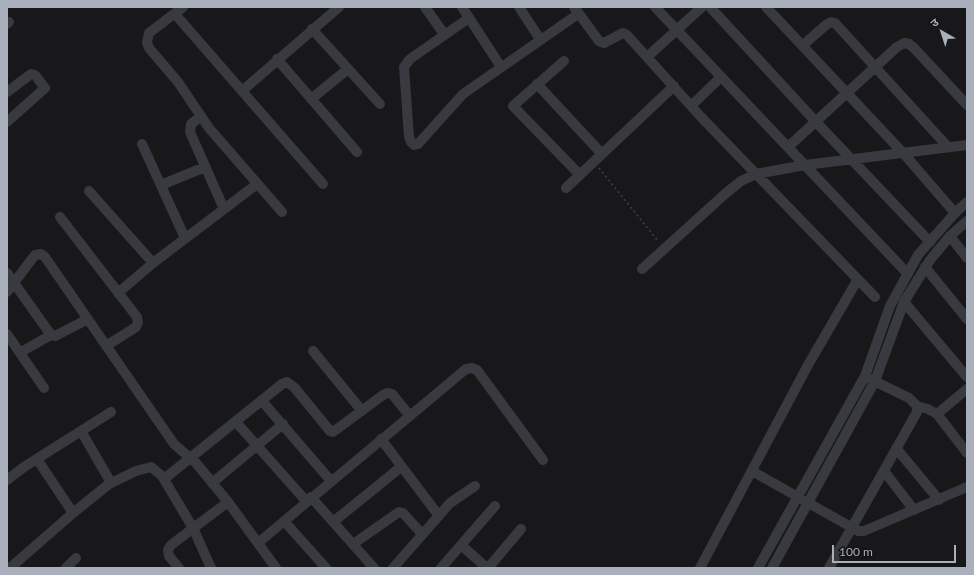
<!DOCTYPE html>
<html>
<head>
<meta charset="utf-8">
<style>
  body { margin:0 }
  #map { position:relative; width:974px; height:575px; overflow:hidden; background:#18181a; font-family:Lato,"Noto Sans Devanagari",sans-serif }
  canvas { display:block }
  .frame { position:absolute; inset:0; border:8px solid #a9afbb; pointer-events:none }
  .north { position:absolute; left:922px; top:12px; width:40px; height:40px; -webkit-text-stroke:3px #131315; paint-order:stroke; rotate:321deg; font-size:11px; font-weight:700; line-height:16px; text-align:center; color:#a9afbb }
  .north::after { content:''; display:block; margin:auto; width:14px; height:18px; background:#a9afbb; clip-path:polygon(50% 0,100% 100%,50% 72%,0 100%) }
  .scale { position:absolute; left:832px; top:545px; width:124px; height:18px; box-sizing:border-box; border:2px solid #a9afbb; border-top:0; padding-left:5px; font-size:12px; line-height:14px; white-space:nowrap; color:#a9afbb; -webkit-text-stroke:3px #131315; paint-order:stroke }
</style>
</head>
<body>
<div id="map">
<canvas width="974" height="575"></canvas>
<div class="frame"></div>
<div class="north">उ</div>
<div class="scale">100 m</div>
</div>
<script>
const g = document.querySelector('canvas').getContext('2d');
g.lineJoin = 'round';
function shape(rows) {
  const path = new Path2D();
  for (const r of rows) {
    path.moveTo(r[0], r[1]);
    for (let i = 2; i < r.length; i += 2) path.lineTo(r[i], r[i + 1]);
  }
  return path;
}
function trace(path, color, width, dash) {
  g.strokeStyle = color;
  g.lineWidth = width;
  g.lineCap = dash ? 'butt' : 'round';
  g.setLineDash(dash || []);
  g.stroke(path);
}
trace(shape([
  [599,168,658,241]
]), '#3e4147', 1.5, [2, 3]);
trace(shape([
  [183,7,149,33,147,42,149,48,178,82,209,128,282,212],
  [425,7,444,34],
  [462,7,501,67],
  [519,7,540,39],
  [574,7,599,41,604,43,623,33,627,35,701,117,875,297],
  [655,7,908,274],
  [710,7,816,122,930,242],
  [766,7,904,154,955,213],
  [175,14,323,184],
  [469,18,410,59,404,67,409,137,411,142,414,145,418,144,463,94,578,14],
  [7,24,9,22],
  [312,29,380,104],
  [803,45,826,25,831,22,835,23,948,147],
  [647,57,702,7],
  [277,59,357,152],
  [564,61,513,106,580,175],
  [537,84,602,154],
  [242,91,339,7],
  [7,92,31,74,35,75,45,88,7,122],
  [311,99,348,69],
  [691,106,721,77],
  [200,117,191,124,190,132,224,209],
  [142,144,185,238],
  [788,147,897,47,904,43,909,44,914,48,967,105],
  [161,185,205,167],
  [566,188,674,86],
  [89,191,153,263],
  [60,217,137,317,138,322,136,327,106,346],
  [950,236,967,258],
  [925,267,967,319],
  [642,269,725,194,741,181,756,174,805,165,967,145],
  [7,273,51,335,55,336,88,319],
  [7,292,35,255,41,254,45,257,174,444,196,463,228,502,276,568],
  [118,293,153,263,257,184],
  [904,302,967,377],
  [7,334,44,388],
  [313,351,362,411],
  [21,352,51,335],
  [262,401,331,481],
  [917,406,928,409,937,414,967,453],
  [937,414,967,389],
  [236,422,306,501],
  [381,439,439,516],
  [896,448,939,500],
  [37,459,73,513],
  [752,471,858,531,864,531,967,487],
  [884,471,914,510],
  [164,479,282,384,287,382,294,387,330,431,333,432,383,395,388,393,392,394,410,416],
  [7,480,24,467,111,412],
  [212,483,283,424],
  [109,484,136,471,151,467,162,476,193,528,211,568],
  [311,497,374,568],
  [284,521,326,568],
  [333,522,401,467],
  [258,543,466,369,472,368,477,370,543,460],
  [353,544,399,512,403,513,422,534],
  [461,545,487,568],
  [10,568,73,513,109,484,110,481,81,431],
  [66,568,76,558],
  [179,568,169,556,168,550,171,545,228,502],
  [393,568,450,503,475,486],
  [441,568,495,506],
  [488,568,521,529],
  [700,568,808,365,858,279],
  [758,568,865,376,890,306,918,255,955,213,967,202],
  [772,568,875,381,904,302,930,260,950,236,967,221],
  [829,568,917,412,917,406,909,398,870,379]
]), '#383a3f', 10);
</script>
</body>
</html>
